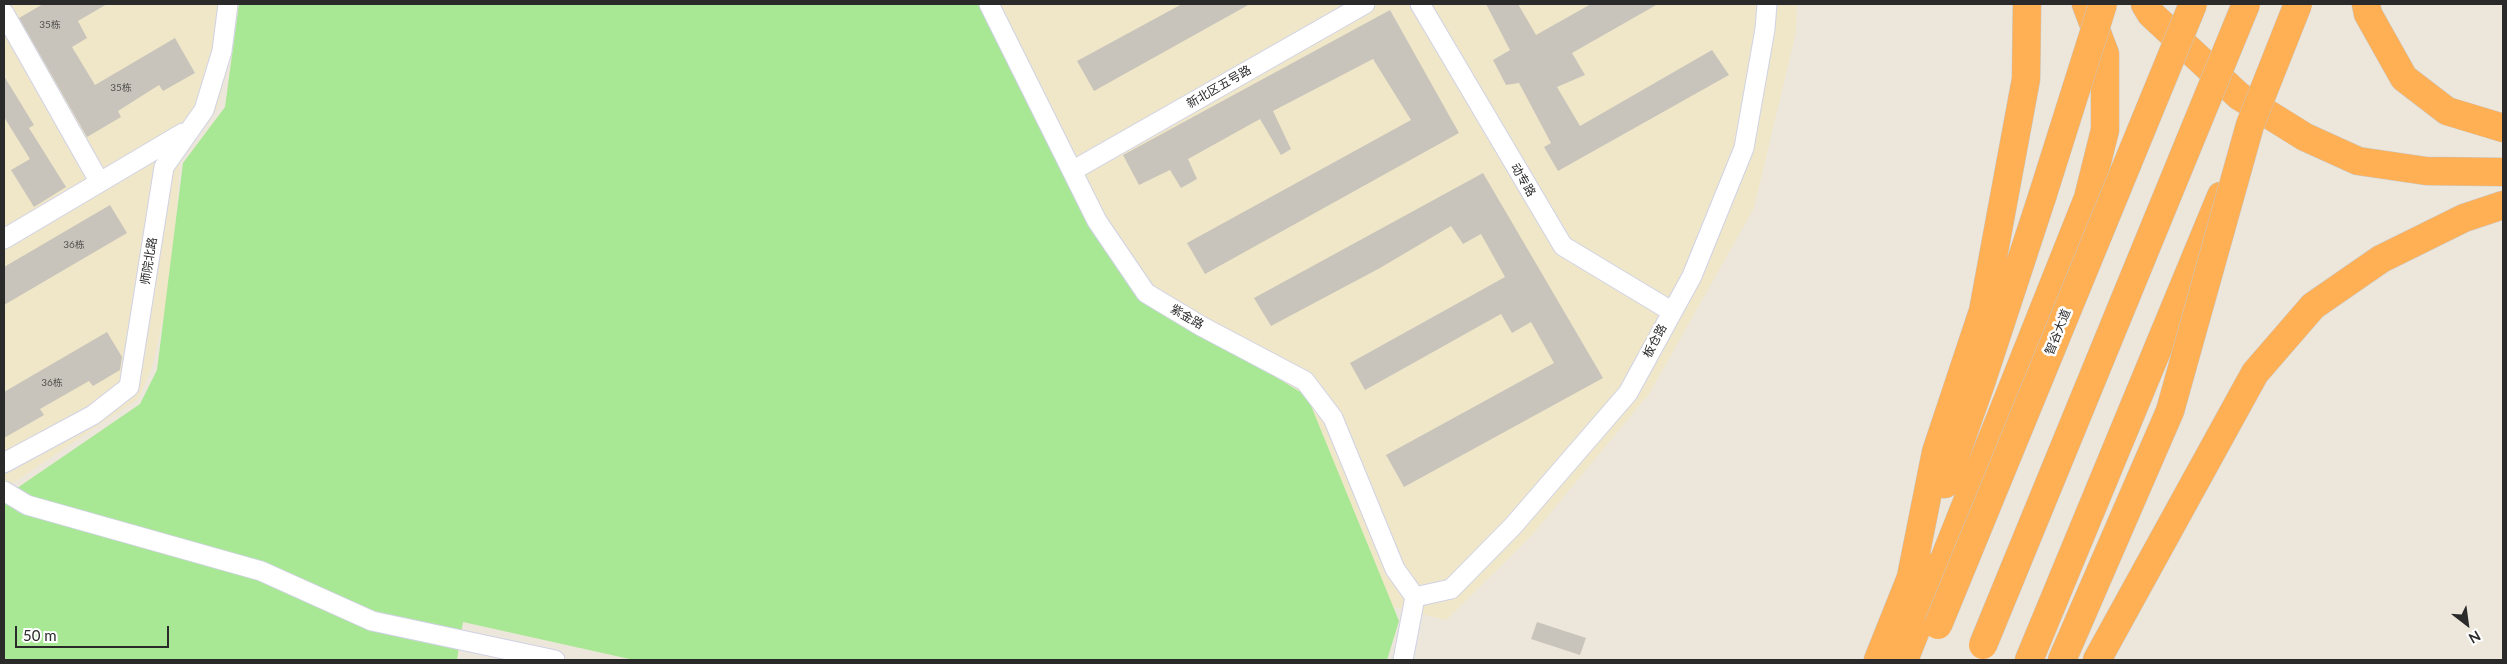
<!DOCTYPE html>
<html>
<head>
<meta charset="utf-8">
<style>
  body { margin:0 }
  #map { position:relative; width:2507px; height:664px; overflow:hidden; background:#ede7db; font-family:Lato,sans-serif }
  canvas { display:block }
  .frame { position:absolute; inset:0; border:5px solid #2a2a2a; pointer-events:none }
  .north { position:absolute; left:2442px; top:599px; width:50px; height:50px; -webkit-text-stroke:4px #fff; paint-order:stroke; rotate:150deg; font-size:14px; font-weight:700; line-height:20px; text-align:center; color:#2a2a2a }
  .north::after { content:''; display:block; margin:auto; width:18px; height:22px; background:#2a2a2a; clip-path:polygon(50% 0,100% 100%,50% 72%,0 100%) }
  .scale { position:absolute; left:15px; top:626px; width:154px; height:22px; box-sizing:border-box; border:2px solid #2a2a2a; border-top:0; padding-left:6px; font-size:15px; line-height:18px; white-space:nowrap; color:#2a2a2a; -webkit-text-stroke:4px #fff; paint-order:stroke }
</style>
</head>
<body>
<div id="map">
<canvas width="2507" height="664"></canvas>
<div class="frame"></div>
<div class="north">N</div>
<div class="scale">50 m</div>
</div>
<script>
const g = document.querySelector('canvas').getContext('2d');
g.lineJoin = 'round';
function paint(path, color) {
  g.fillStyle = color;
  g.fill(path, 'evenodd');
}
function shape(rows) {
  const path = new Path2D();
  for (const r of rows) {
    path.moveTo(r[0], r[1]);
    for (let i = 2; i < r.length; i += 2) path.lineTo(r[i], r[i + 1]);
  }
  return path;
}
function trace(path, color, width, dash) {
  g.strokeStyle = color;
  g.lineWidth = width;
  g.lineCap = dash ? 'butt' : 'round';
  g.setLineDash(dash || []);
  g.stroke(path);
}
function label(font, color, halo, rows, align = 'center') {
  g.font = font + ' Lato,"Noto Sans SC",sans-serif';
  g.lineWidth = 5;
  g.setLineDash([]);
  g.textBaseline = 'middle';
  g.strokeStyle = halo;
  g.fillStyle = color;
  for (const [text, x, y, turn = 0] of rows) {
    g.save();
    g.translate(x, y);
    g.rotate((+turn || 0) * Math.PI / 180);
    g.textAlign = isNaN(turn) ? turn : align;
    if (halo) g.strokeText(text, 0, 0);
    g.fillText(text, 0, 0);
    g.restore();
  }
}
paint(shape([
  [4,4,240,4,218,107,180,160,172,280,152,368,138,399,4,489],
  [954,4,1797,4,1796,32,1754,208,1649,394,1532,535,1446,620,1381,604,1124,316]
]), '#f0e7c9');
paint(shape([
  [239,4,981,4,1146,299,1307,396,1399,621,1387,660,634,660,463,622,457,660,4,660,4,497,140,404,157,370,183,163,225,107]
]), '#a8e794');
paint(shape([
  [43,4,107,4,78,21,87,38,72,47,95,85,175,38,195,73,163,91,159,85,118,111,121,117,87,137,19,18],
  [1182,4,1250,4,1094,91,1077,61],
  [1486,4,1518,4,1536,35,1591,4,1658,4,1572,53,1585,75,1557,87,1580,126,1712,50,1729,75,1558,171,1544,147,1551,143,1519,83,1506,85,1493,60,1510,50],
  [1390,10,1459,133,1205,274,1187,243,1411,120,1373,59,1273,111,1291,149,1281,155,1260,119,1188,159,1197,179,1181,188,1170,170,1139,185,1123,155],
  [4,76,34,125,29,128,66,187,34,207,11,170,30,159,4,117],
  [1483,173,1603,378,1404,487,1386,455,1554,363,1531,322,1512,333,1501,314,1365,390,1350,363,1505,277,1481,234,1463,244,1451,226,1380,268,1271,326,1254,298],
  [110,205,127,233,4,305,4,267],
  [107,332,122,357,120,370,93,386,89,381,40,409,44,415,4,438,4,392],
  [1537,622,1586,638,1580,655,1531,639]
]), '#c8c4bb');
const street = shape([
  [989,4,1097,221,1146,293,1201,326,1305,381,1333,418,1395,569,1415,597],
  [1420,4,1563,246,1671,311],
  [4,13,99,181],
  [1072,171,1365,4],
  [4,239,183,133],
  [4,463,93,415,129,387,164,167,204,110,222,51,228,4],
  [4,491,27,505,261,571,372,621,555,660],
  [1415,597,1451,589,1513,526,1628,393,1692,276,1744,148,1765,29,1767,4],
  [1403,660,1415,597]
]);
const highway = shape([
  [2145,4,2151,14,2239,96,2305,137,2358,161,2426,171,2503,172],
  [2366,4,2368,14,2404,78,2447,111,2503,128],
  [1945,484,1981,383,2042,197],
  [1911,577,1936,452,1983,311,2026,79,2027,4],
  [1878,660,1918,560],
  [1904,660,2088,198,2105,130,2105,54,2086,4],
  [2029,660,2221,196],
  [2062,660,2170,411],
  [2097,660,2255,373,2313,306,2381,259,2464,218,2503,205]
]);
trace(street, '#d0d2e4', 21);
trace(highway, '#c8c8c8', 29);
trace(street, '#fff', 19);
trace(highway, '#ffaf54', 28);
const highwayBridge = shape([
  [2042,197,2103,4],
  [2170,411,2250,125,2298,4],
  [1938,625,2193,4],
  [1983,645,2246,4]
]);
trace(highwayBridge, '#c8c8c8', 29, []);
trace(highwayBridge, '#ffaf54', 28);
label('10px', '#52504e', null, [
  ["35栋",50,25],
  ["35栋",121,88],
  ["36栋",74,245],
  ["36栋",52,383]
]);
label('12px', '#2a2a2a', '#fff', [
  ["新北区五号路",1219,87,-30],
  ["动专路",1523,180,59],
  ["师院北路",149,261,-81],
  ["紫金路",1187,317,30],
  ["智谷大道",2058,332,-68],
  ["板仓路",1655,341,-62]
]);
</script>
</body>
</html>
